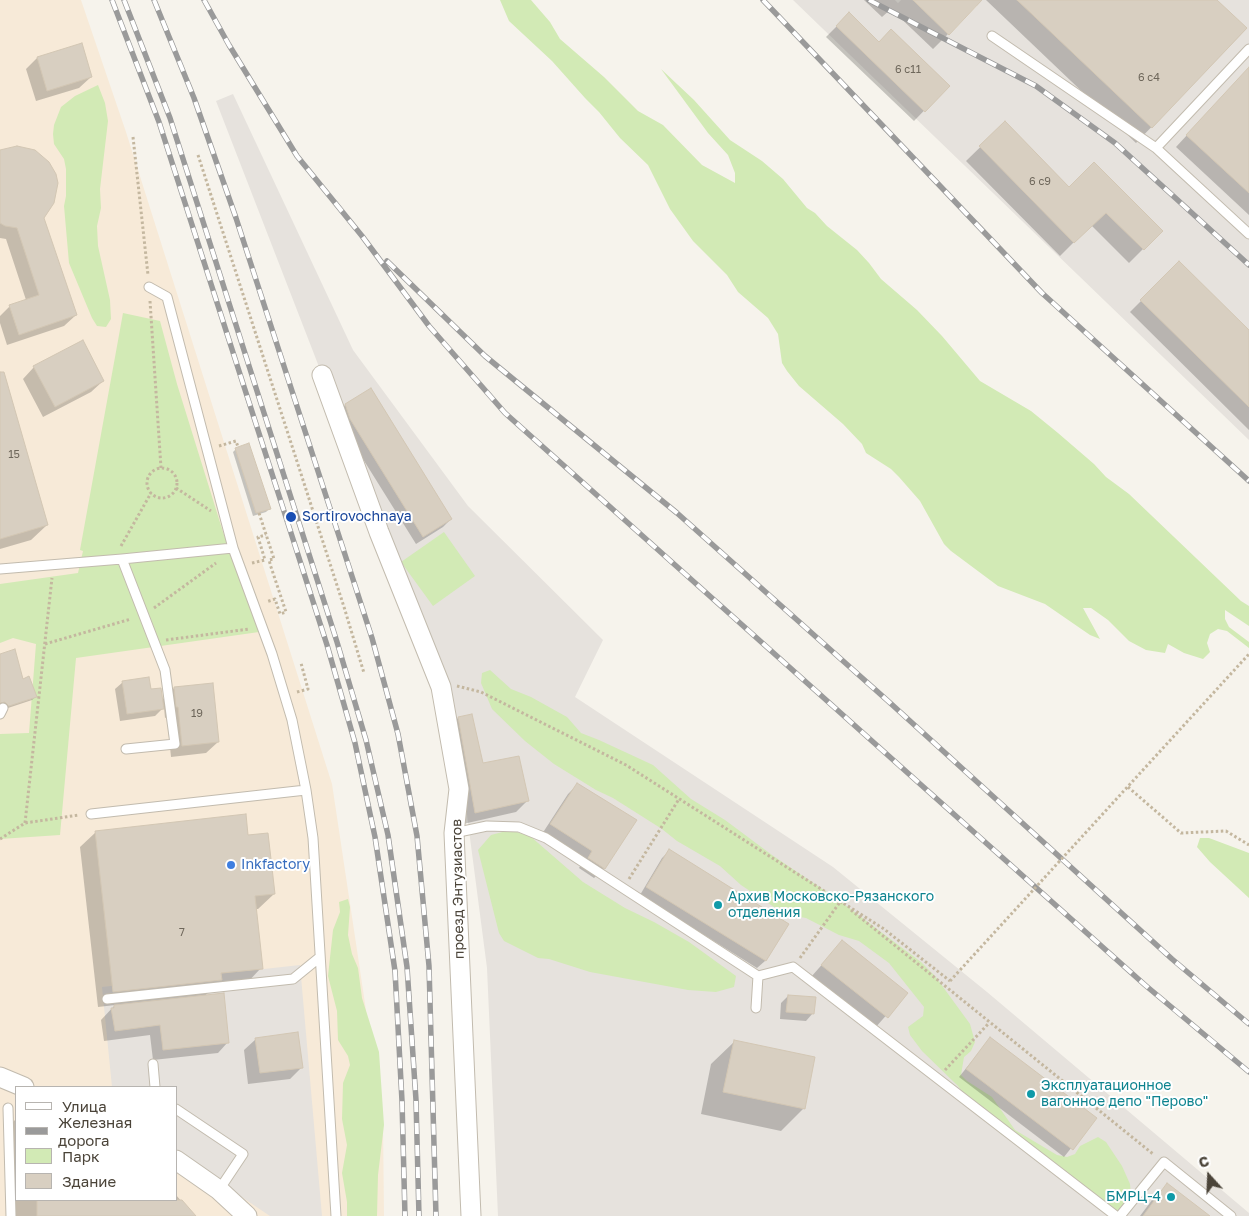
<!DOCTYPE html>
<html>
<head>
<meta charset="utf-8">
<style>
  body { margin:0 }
  #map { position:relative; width:1249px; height:1216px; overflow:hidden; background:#f6f3ec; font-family:"Golos Text",sans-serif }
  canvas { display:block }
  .legend { position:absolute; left:15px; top:1086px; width:162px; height:115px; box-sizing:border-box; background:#fff; border:1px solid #b7b4b0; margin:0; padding:6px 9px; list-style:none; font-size:15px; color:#4b4439 }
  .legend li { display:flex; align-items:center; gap:10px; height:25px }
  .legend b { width:25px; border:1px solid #b7b4b0 }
  .north { position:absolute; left:1184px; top:1151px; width:50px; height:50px; -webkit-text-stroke:4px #fff; paint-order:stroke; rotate:340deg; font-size:14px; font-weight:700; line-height:20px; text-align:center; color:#4b4439 }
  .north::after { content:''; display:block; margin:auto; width:18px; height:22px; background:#4b4439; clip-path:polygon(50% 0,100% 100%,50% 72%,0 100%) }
</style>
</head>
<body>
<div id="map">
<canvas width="1249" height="1216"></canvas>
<ul class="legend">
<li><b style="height:6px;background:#fff"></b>Улица</li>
<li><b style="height:6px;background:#9a9a9a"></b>Железная дорога</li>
<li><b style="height:14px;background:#d2eab5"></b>Парк</li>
<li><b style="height:14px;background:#d8cfc1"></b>Здание</li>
</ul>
<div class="north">С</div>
</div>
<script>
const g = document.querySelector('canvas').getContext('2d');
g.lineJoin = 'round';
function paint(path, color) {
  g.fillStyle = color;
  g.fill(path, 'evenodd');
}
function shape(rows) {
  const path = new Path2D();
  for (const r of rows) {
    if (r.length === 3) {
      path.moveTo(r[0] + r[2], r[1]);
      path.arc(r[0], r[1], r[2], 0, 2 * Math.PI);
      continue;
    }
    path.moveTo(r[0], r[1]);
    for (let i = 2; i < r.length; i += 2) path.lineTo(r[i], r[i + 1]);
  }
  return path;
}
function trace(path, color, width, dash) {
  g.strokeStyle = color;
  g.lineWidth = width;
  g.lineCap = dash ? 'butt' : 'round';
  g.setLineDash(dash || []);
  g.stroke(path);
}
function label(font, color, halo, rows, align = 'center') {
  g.font = font + ' "Golos Text",sans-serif';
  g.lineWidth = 4;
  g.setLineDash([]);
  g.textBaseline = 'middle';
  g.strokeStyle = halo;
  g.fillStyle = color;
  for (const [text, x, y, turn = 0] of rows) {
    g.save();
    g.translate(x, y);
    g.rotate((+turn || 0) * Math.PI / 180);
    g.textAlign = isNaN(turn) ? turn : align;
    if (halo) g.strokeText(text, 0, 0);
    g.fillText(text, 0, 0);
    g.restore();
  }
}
paint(shape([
  [0,0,81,0,126,132,332,784,383,1123,384,1216,0,1216],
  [16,1087,176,1087,176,1200,16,1200]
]), '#f7ead8');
paint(shape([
  [793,0,895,0,898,3,901,0,913,0,949,35,977,6,971,0,1249,0,1249,440],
  [233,94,353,350,468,506,603,640,575,697,833,867,987,992,1249,1213,1249,1216,498,1216,487,968,464,792,445,692,216,101],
  [300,965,322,1216,270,1216,176,1153,176,1087,112,1087,102,987]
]), '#e6e2dd');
paint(shape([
  [500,0,531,0,550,22,560,39,604,77,638,111,663,125,702,165,735,183,735,173,728,155,708,133,661,69,694,100,730,140,762,161,783,179,807,208,815,213,827,226,857,250,869,263,881,279,917,310,942,336,980,381,1031,411,1058,433,1094,464,1106,477,1129,494,1241,601,1249,606,1249,626,1225,610,1225,619,1229,627,1249,642,1249,648,1227,631,1218,629,1210,634,1207,643,1210,652,1203,659,1184,653,1168,644,1165,653,1146,650,1129,641,1108,620,1091,608,1083,608,1100,639,1090,635,1045,604,998,586,951,551,944,544,920,501,899,477,891,469,866,453,862,444,843,424,799,386,787,371,782,363,778,334,768,318,738,292,727,275,693,241,670,209,648,165,620,138,599,112,585,98,552,61,509,21],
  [98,85,105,103,108,121,100,189,101,208,97,226,98,246,110,300,111,319,106,327,97,326,92,318,69,263,64,206,66,196,66,169,64,159,54,144,53,134,54,125,61,107,75,96],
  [123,313,160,321,177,384,223,532,259,632,76,658,60,835,0,839,0,734,29,733,36,644,13,638,0,643,0,584,78,573,83,551,80,550],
  [444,532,475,576,433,606,401,562],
  [490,670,511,689,531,697,567,717,581,733,599,740,653,765,691,799,725,820,772,855,837,899,921,962,935,976,970,1024,975,1042,971,1051,964,1057,961,1075,967,1081,992,1097,1015,1130,1057,1155,1067,1157,1075,1154,1080,1146,1098,1137,1106,1142,1122,1166,1130,1184,1131,1194,1129,1203,1123,1210,1114,1214,1089,1201,1039,1159,1001,1134,969,1101,958,1086,922,1051,910,1035,908,1027,923,1016,924,1007,889,963,859,941,839,935,806,918,788,915,780,911,741,885,720,866,677,841,662,829,613,798,596,790,554,764,525,741,492,709,481,683,482,673],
  [510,830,530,836,583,882,625,908,654,922,689,942,736,976,734,987,716,992,688,990,590,972,549,959,538,958,504,941,499,933,478,850,491,835],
  [1200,838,1209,838,1249,853,1249,898,1210,862,1197,847],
  [348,899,350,907,348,935,352,954,358,968,362,998,379,1052,384,1125,378,1175,377,1216,347,1216,347,1202,342,1173,347,1145,342,1119,343,1083,350,1065,348,1056,338,1040,337,1011,328,976,333,930,340,912,339,902]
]), '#d2eab5');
paint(shape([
  [864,0,969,0,948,34,933,49,891,9,882,17],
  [986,0,1216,0,1246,29,1136,143],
  [849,14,879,43,948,86,914,121,826,37],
  [37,58,91,77,79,88,36,101,26,69],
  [1249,68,1249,215,1176,147],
  [1005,123,1069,188,1161,231,1129,263,1091,225,1060,256,966,161],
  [0,152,43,218,76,315,64,326,7,345,0,323,0,316,10,306,26,300,6,239,0,238],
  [1179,263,1249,332,1249,430,1130,312],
  [34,367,103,381,91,392,43,417,23,379],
  [0,385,47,525,31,540,0,549],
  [370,390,451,519,443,527,416,544,343,427,338,413,345,405],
  [236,449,269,509,266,512,253,516,233,452],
  [123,682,149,690,162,700,174,688,218,742,206,753,171,757,167,717,165,718,164,707,155,716,120,721,115,689],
  [0,687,35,697,32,700,5,709,0,705],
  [458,718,482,765,527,801,516,812,463,824,447,729],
  [578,784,604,868,594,878,579,868,583,861,542,834,568,794],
  [96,832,247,836,274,894,258,909,255,909,261,968,246,984,213,987,205,996,228,1042,218,1053,153,1060,150,1035,104,1041,101,1020,115,1005,98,1007,80,847],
  [669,851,788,924,765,961,757,968,640,895,662,858],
  [842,942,906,993,875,1028,811,977],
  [788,996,813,1013,806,1021,780,1019,781,1003],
  [256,1039,301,1068,290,1079,248,1084,244,1050],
  [990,1039,1095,1118,1064,1157,959,1077],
  [734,1042,804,1108,781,1131,701,1114,711,1064],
  [16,1119,16,1200,176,1200,176,1195,194,1216,15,1216,11,1124],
  [1168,1185,1203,1216,1140,1216,1152,1200]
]), '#0003');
const building = shape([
  [913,0,982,0,949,35,913,0],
  [1017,0,1217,0,1247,28,1152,128,1017,0],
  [849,12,879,42,891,29,950,86,925,112,836,26,849,12],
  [82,43,92,77,47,91,37,57,82,43],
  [1249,67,1249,193,1186,135,1249,67],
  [1005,121,1069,187,1094,162,1163,231,1144,250,1106,213,1074,243,979,146,1005,121],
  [17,146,35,150,49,162,56,174,58,183,54,203,44,218,77,315,19,335,9,305,39,295,17,228,5,226,0,223,0,150,17,146],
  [1179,261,1249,330,1249,407,1140,300,1179,261],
  [83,340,104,381,55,407,33,366,83,340],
  [0,372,4,372,48,525,0,539,0,372],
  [371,388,452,519,423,537,350,419,345,404,371,388],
  [249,443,271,509,256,513,235,448,249,443],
  [15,649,23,679,29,676,37,697,9,706,5,702,0,703,0,654,15,649],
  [149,677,151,689,161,688,164,709,127,714,122,681,149,677],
  [213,683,219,742,182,746,178,707,176,707,174,687,213,683],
  [472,714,483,763,519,756,529,801,475,813,458,717,472,714],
  [577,783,637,820,605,869,588,858,592,851,550,824,577,783],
  [246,814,248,835,268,833,275,894,255,896,263,969,221,973,222,980,113,992,95,831,246,814],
  [669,849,789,924,766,961,646,887,669,849],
  [842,940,908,993,888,1018,821,965,842,940],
  [224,993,229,1043,163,1050,160,1025,115,1031,111,1008,114,1008,114,1005,224,993],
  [788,995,816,997,814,1014,786,1012,788,995],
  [298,1032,303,1068,260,1073,255,1038,298,1032],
  [990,1037,1097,1118,1073,1150,966,1069,990,1037],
  [734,1040,815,1057,805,1109,723,1092,734,1040],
  [1167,1183,1210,1216,1143,1216,1167,1183],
  [37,1200,182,1200,196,1216,37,1216,37,1200]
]);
paint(building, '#d8cfc1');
trace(building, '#d3c7b4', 1);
const service = shape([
  [992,36,1156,148,1249,234],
  [1156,148,1249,49],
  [149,287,167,297,233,548],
  [122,559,165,670,175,744,126,749],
  [0,569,122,559,233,548,272,654,292,720,306,790,313,838,336,1216],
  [0,714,3,708],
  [91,814,306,790],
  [454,833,487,826,519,827,546,838,758,976,793,967,1116,1216],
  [107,999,293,979,320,957],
  [756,1008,758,976],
  [153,1064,155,1087],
  [8,1108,11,1216],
  [176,1109,243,1154,219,1190],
  [1120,1216,1164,1162,1231,1216]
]);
const minor = shape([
  [322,375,379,532,441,687,459,789,454,833,471,1216],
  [0,1077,24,1087],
  [176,1160,219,1190,247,1216]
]);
trace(service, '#c2bbae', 11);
trace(minor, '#c2bbae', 21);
trace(shape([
  [133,137,148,275],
  [198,155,344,607,364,673],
  [150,301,161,468],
  [219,446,236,441,238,447],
  [162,483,15],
  [176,488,211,511],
  [259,513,274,559,269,560,271,567,286,612,280,614,275,599,266,602],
  [121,546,151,493],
  [252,563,265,560,258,537,266,535],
  [154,608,216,563],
  [166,640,249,629],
  [45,644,131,619],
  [457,686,481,692,626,765,884,929,950,981],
  [297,692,308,689,301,663],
  [1128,787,1181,833,1226,831,1249,845],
  [25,823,52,578],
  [0,839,25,823,79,815],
  [629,879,679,799],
  [851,910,1153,1154],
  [800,958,840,902,842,903],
  [945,1070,989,1023]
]), '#c4b79f', 3, [2.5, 2.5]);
trace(service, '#fff', 9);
trace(minor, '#fff', 19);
const rail = shape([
  [112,0,159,122,327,645,355,743,375,837,395,971,402,1101,405,1216],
  [124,0,170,118,337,642,366,740,388,835,407,967,416,1100,419,1216],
  [154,0,194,98,236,218,372,638,398,734,417,836,429,966,436,1216],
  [204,0,229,45,297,156,362,236,429,326,505,413,1145,985,1249,1072],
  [763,0,1042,293,1249,481],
  [869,0,1036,86,1115,143,1249,265],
  [387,261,485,356,677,513,888,701,1172,959,1249,1024]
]);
trace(rail, '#9a9a9a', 5.5);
trace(rail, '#fff', 4, [11]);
trace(shape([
  [950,981,1249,654]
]), '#c4b79f', 3, [2.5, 2.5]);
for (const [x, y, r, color] of [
  [291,517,6,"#1a4fb4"],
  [231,865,5,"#3f7fe0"],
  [718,905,5,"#0f9aa8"],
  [1031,1094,5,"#0f9aa8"],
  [1171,1197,5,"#0f9aa8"]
]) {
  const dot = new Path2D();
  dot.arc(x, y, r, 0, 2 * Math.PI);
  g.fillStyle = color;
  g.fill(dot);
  trace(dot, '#fff', 2);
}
label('11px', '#6e675b', null, [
  ["6 с11",908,70],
  ["6 с4",1149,78],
  ["6 с9",1040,182],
  ["15",14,455],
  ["19",197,714],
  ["7",182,933]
]);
label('14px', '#164399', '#fff', [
  ["Sortirovochnaya",302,517]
], 'left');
label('14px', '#366cbe', '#fff', [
  ["Inkfactory",241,865]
], 'left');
label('14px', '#4b4439', '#fff', [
  ["проезд Энтузиастов",458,889,-91]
]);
label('14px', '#0d838f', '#fff', [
  ["Архив Московско-Рязанского",728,897],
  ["отделения",728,913],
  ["Эксплуатационное",1041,1086],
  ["вагонное депо \"Перово\"",1041,1102],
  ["БМРЦ-4",1161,1197,"right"]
], 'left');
</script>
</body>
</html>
